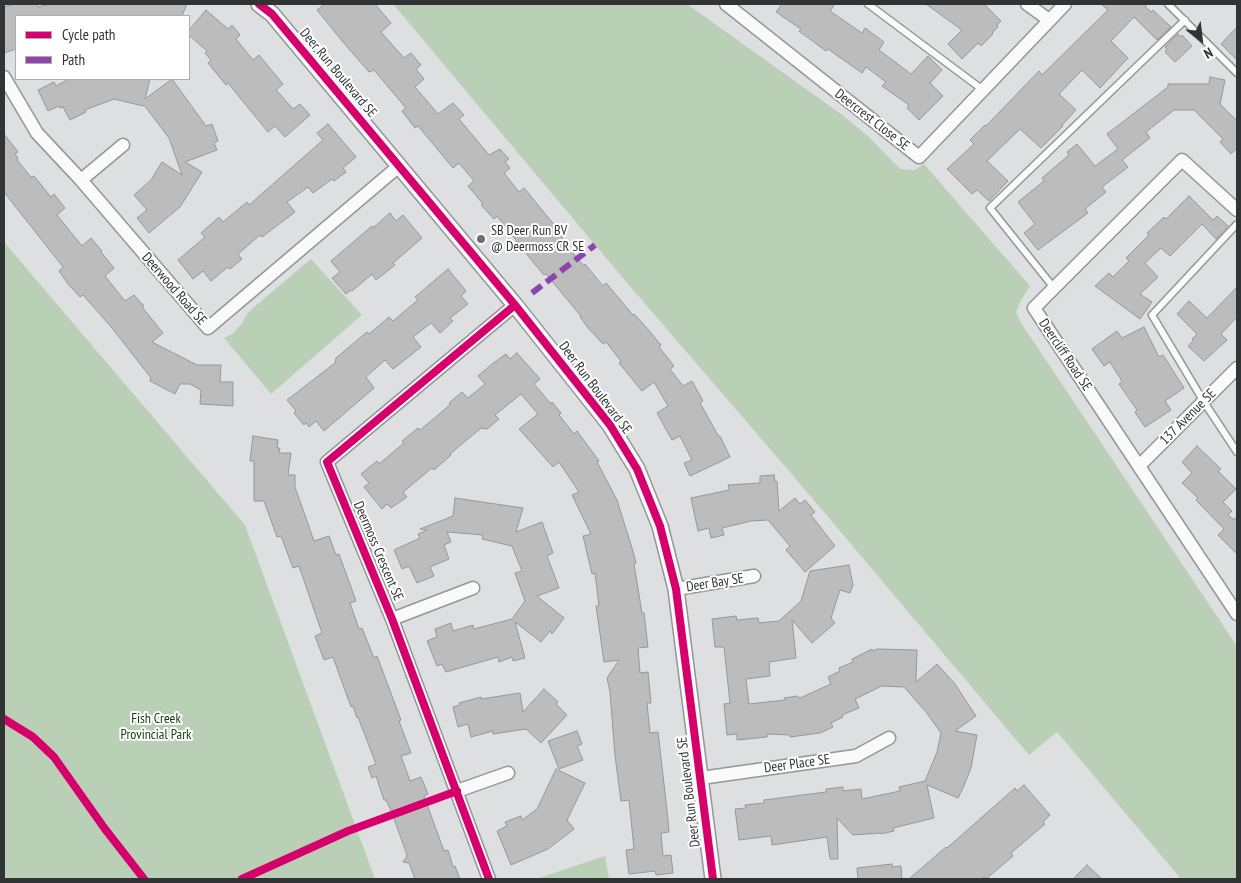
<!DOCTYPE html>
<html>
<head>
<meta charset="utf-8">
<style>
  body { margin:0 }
  #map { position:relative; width:1241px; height:883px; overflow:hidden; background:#dddfe1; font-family:"PT Sans Narrow",sans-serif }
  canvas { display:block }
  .frame { position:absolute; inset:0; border:5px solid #323335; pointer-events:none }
  .legend { position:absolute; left:15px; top:15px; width:175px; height:65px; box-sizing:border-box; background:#fff; border:1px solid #adadae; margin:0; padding:6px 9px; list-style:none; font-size:15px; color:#323335 }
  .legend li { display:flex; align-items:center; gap:10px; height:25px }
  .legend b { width:25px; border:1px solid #adadae }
  .north { position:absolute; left:1176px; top:15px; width:50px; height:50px; -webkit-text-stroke:4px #fff; paint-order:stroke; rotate:151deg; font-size:14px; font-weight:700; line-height:20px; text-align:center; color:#323335 }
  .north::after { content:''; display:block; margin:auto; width:18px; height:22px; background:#323335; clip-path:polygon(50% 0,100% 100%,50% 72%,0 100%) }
</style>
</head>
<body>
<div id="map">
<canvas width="1241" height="883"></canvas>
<div class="frame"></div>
<ul class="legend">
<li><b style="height:6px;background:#d6006c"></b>Cycle path</li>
<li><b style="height:6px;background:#8e44ad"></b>Path</li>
</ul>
<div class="north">N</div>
</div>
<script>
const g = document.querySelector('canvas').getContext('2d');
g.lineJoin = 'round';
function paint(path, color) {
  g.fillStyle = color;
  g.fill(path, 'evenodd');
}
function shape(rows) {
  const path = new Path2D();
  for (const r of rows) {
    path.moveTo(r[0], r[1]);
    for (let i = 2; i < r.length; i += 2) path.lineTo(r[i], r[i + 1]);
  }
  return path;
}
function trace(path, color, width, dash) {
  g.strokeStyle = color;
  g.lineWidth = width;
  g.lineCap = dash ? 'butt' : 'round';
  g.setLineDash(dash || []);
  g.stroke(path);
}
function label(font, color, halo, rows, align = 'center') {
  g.font = font + ' "PT Sans Narrow",sans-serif';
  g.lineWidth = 4;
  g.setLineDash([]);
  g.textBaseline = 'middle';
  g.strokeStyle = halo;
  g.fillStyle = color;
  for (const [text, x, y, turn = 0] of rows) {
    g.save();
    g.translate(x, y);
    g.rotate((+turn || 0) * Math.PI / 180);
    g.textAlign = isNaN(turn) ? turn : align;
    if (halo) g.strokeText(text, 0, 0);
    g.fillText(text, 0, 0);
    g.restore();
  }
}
paint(shape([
  [393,4,687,4,841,114,868,136,900,169,915,170,924,164,1030,286,1021,300,1016,312,1021,323,1237,646,1237,879,1181,879,1057,732,1029,755,807,492,622,277],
  [4,242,245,525,375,879,4,879],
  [311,259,362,315,271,394,224,338,232,334,241,325,247,314,253,308],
  [605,856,609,879,536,879]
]), '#b9d0b7');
const building = shape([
  [15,4,37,4,38,7,50,4,187,4,182,16,16,16,16,49,4,53,4,7,15,4],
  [325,4,375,4,391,23,381,32,404,58,411,53,421,65,416,69,424,79,415,87,438,114,453,103,464,115,459,119,489,155,500,149,509,159,505,162,510,168,504,173,519,192,524,188,556,227,557,226,565,235,561,239,584,266,585,264,603,286,606,283,633,315,634,314,646,327,661,345,659,347,674,366,670,369,683,386,692,381,703,401,700,403,719,437,720,436,730,457,690,476,684,463,692,460,680,436,672,440,657,413,668,406,654,382,642,391,619,363,621,361,606,342,603,344,589,329,580,317,581,316,546,274,544,275,533,262,497,216,494,219,481,205,483,204,468,186,474,181,459,163,453,168,418,126,415,128,402,111,406,108,374,70,369,72,343,42,317,10,325,4],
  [782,4,835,4,830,11,862,33,865,28,884,42,879,50,911,74,928,56,942,70,930,83,943,96,919,120,907,108,909,105,882,86,886,82,866,67,862,73,828,49,826,51,799,31,801,29,776,12,782,4],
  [926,4,984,4,1001,21,997,25,998,27,992,33,993,34,981,46,978,43,962,59,948,44,962,30,926,4],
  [1101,4,1147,4,1145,6,1151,12,1153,10,1171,27,1157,40,1134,17,1111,41,1128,58,1100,88,1082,70,1059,94,1076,110,1062,125,1063,126,1041,148,1020,129,987,161,1008,181,989,201,977,190,972,194,947,169,974,144,970,140,985,125,986,126,1039,71,1042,75,1108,10,1101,4],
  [206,10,228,29,232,25,240,35,236,39,253,60,259,55,283,84,276,90,293,109,300,104,310,115,285,137,275,126,268,132,228,83,226,85,208,63,211,60,205,53,207,51,189,35,189,30,206,10],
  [1237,27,1237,60,1221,44,1237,27],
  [1178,34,1180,37,1182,35,1192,46,1175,62,1165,52,1167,49,1165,47,1178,34],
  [1210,77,1225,80,1220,104,1237,121,1237,148,1231,154,1220,142,1223,139,1194,110,1174,110,1146,132,1150,138,1122,160,1128,167,1102,187,1106,192,1085,209,1088,213,1038,250,1024,233,1035,224,1018,202,1044,181,1042,178,1069,155,1067,152,1077,144,1095,166,1118,149,1107,134,1168,87,1168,84,1209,84,1210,77],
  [69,79,150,79,145,99,172,79,206,126,212,124,218,141,214,143,217,150,185,162,202,172,180,207,149,233,137,218,147,210,134,195,151,180,162,162,182,175,169,138,144,105,143,106,114,99,85,110,86,112,70,120,63,107,60,108,59,106,48,111,38,90,54,82,56,86,69,79],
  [328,124,356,157,343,168,346,172,334,181,332,179,313,193,308,187,287,202,295,212,262,237,260,235,238,254,242,259,230,269,228,267,211,281,203,271,193,279,178,260,205,237,201,233,219,217,223,222,247,202,249,205,323,140,317,133,328,124],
  [4,134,18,152,15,154,18,158,17,160,31,177,34,176,51,197,54,194,65,208,57,215,82,246,91,238,102,251,101,252,114,268,105,276,125,301,134,295,144,306,142,307,163,333,152,342,197,365,221,365,220,382,233,382,233,406,200,404,201,390,190,384,180,384,175,394,150,381,151,378,112,328,83,295,80,297,68,284,59,271,63,267,4,192,4,134],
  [1189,196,1213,220,1217,216,1228,226,1216,239,1202,224,1170,256,1161,248,1145,263,1158,277,1140,294,1152,302,1140,319,1095,286,1109,273,1113,277,1129,261,1126,258,1149,235,1147,233,1164,217,1166,219,1189,196],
  [390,213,396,221,403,215,422,238,393,263,395,265,376,280,372,274,352,291,351,290,346,294,332,278,340,272,331,261,372,226,373,228,390,213],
  [448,269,466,291,461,296,468,304,450,318,453,321,440,333,431,323,413,337,421,347,393,369,385,360,366,377,374,388,324,431,316,421,309,427,306,423,304,425,294,413,296,411,287,400,335,363,336,358,367,332,369,334,389,317,393,321,418,300,415,297,448,269],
  [1237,287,1237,317,1221,334,1227,340,1204,361,1188,346,1194,340,1192,339,1197,334,1177,314,1189,301,1207,318,1237,287],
  [1144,327,1159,357,1163,355,1184,388,1165,401,1171,410,1145,427,1135,412,1137,410,1119,384,1122,381,1110,362,1104,366,1092,349,1117,331,1122,338,1144,327],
  [517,353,540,379,534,384,551,404,552,402,561,413,559,415,574,434,577,431,599,461,597,462,617,500,632,548,636,563,634,564,642,613,644,613,648,647,638,648,640,673,648,672,651,703,647,703,650,733,658,732,667,810,669,832,661,833,663,856,671,855,673,873,656,875,655,871,629,874,626,850,634,849,629,800,621,801,615,756,610,692,607,678,619,660,604,662,596,606,599,606,595,573,592,574,583,536,591,534,572,495,579,492,559,462,553,467,519,429,538,414,521,394,495,415,499,419,487,429,481,428,450,454,451,455,434,470,432,468,403,492,407,497,391,508,387,504,382,509,364,487,369,483,361,474,377,461,379,464,404,443,402,441,418,428,420,430,450,405,449,403,462,392,468,398,485,384,478,376,492,364,506,354,510,359,517,353],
  [253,436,278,440,277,448,280,448,279,453,291,453,288,475,295,475,295,487,314,541,329,536,336,555,339,554,356,601,350,603,359,629,362,628,374,658,377,656,401,720,399,721,411,753,401,756,410,781,421,777,428,794,424,796,444,851,448,850,453,867,455,866,460,879,415,879,409,863,403,862,407,856,406,852,390,808,386,800,384,800,376,776,372,778,368,767,376,764,358,717,357,718,353,706,351,707,333,657,324,660,315,636,322,633,299,566,293,568,281,536,277,537,264,501,254,501,254,461,250,461,253,436],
  [1197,446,1221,469,1218,471,1236,489,1223,502,1232,511,1228,515,1234,520,1237,516,1237,554,1218,535,1224,529,1196,500,1198,498,1182,483,1192,473,1182,462,1197,446],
  [774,475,775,482,777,481,779,511,795,498,800,504,805,500,815,512,811,515,835,546,805,572,786,550,790,546,768,520,751,521,722,528,724,535,711,538,709,528,698,531,691,498,729,490,728,485,760,483,760,476,774,475],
  [455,498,523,508,516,532,542,522,553,553,547,556,559,588,537,596,564,618,552,634,550,631,541,642,515,622,525,658,513,661,512,657,499,662,498,657,446,672,442,664,437,666,427,641,437,637,435,629,451,623,453,631,473,625,474,629,512,619,525,601,515,573,522,571,512,546,482,539,483,535,447,532,451,542,444,545,449,559,430,567,434,576,417,583,409,566,402,569,394,550,420,538,418,534,427,530,420,529,453,516,455,498],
  [849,565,853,585,850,593,840,590,831,618,835,623,812,643,792,620,796,658,769,662,770,676,746,679,749,704,785,700,784,698,797,696,800,698,831,684,828,677,840,671,839,668,853,662,852,659,872,649,873,651,877,649,917,650,916,682,937,664,955,684,976,716,955,731,977,735,971,768,963,788,958,798,927,785,934,818,893,828,894,831,881,834,881,833,853,835,837,818,838,859,830,859,827,837,772,845,771,836,739,840,735,809,746,808,745,805,764,803,764,800,826,792,826,789,843,787,843,791,861,789,862,799,900,791,899,787,925,781,937,752,941,733,926,712,904,687,882,686,855,699,859,708,842,715,843,717,831,723,833,727,820,733,790,737,790,735,767,734,767,737,737,740,737,734,727,735,724,704,730,703,724,647,715,647,712,619,736,616,737,620,758,618,759,623,779,621,801,601,810,571,849,565],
  [544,689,558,702,556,704,567,715,541,743,526,729,493,734,493,731,471,737,468,724,458,727,453,707,460,705,459,703,481,697,481,699,520,693,523,712,544,689],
  [577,731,582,744,577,746,583,760,559,769,548,741,577,731],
  [556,769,585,783,567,820,574,829,548,849,511,865,497,831,507,826,505,822,521,816,522,820,537,809,556,769],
  [1024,785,1050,815,1043,822,1045,824,1011,853,1013,856,986,879,984,877,981,879,909,879,946,847,947,848,1015,788,1017,791,1024,785],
  [892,864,892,867,901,866,902,879,858,879,857,868,892,864],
  [1087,865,1102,879,1073,879,1087,865]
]);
paint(building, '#bdbcbd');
trace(building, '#979798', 1);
const service = shape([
  [868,4,983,90],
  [1168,4,1237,73],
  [1237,224,1152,315,1204,402,1237,452],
  [1054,288,990,208,1185,20]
]);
const minor = shape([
  [726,4,919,157,1065,4],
  [1027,4,1049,20],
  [4,77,37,133,81,180,208,328,399,166],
  [81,180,123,145],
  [1237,210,1182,160,1034,308,1237,614],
  [1139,466,1237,368],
  [676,589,754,576],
  [392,619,473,588],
  [701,778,856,756,889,738],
  [457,791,508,773],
  [489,879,392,619,327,462,515,305]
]);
const tertiary = shape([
  [259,4,272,14,515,305,610,425,637,469,660,526,676,589,713,879]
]);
trace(service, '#949697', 9);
trace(minor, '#949697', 15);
trace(tertiary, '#949697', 18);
trace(service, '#fafafa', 6);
trace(minor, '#fafafa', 12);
trace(tertiary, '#fafafa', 15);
trace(shape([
  [532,293,595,245]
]), '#8e44ad', 6, [12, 6]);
trace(shape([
  [259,4,272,14,515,305,610,425,637,469,660,526,676,589,713,879],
  [4,719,33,737,54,757,105,829,144,879],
  [242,879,348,831,457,791],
  [489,879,392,619,327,462,515,305]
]), '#d6006c', 8);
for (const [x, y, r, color] of [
  [481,239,5,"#6e6f71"]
]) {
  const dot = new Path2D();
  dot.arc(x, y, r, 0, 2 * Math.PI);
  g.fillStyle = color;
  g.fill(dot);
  trace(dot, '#fff', 2);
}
label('14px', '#323335', '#fff', [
  ["Deer Run Boulevard SE",338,73,50],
  ["Deercrest Close SE",872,120,38],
  ["Deerwood Road SE",174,289,49],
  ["Deercliff Road SE",1065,355,56],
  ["Deer Run Boulevard SE",595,388,53],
  ["137 Avenue SE",1188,417,-45],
  ["Deermoss Crescent SE",378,551,67],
  ["Deer Bay SE",715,583,-9],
  ["Deer Place SE",797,764,-8],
  ["Deer Run Boulevard SE",689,792,-97]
]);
label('14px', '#323335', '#fff', [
  ["SB Deer Run BV",491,231],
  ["@ Deermoss CR SE",491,247]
], 'left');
label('14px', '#103d08', '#fff', [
  ["Fish Creek",156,719],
  ["Provincial Park",156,735]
]);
</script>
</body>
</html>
